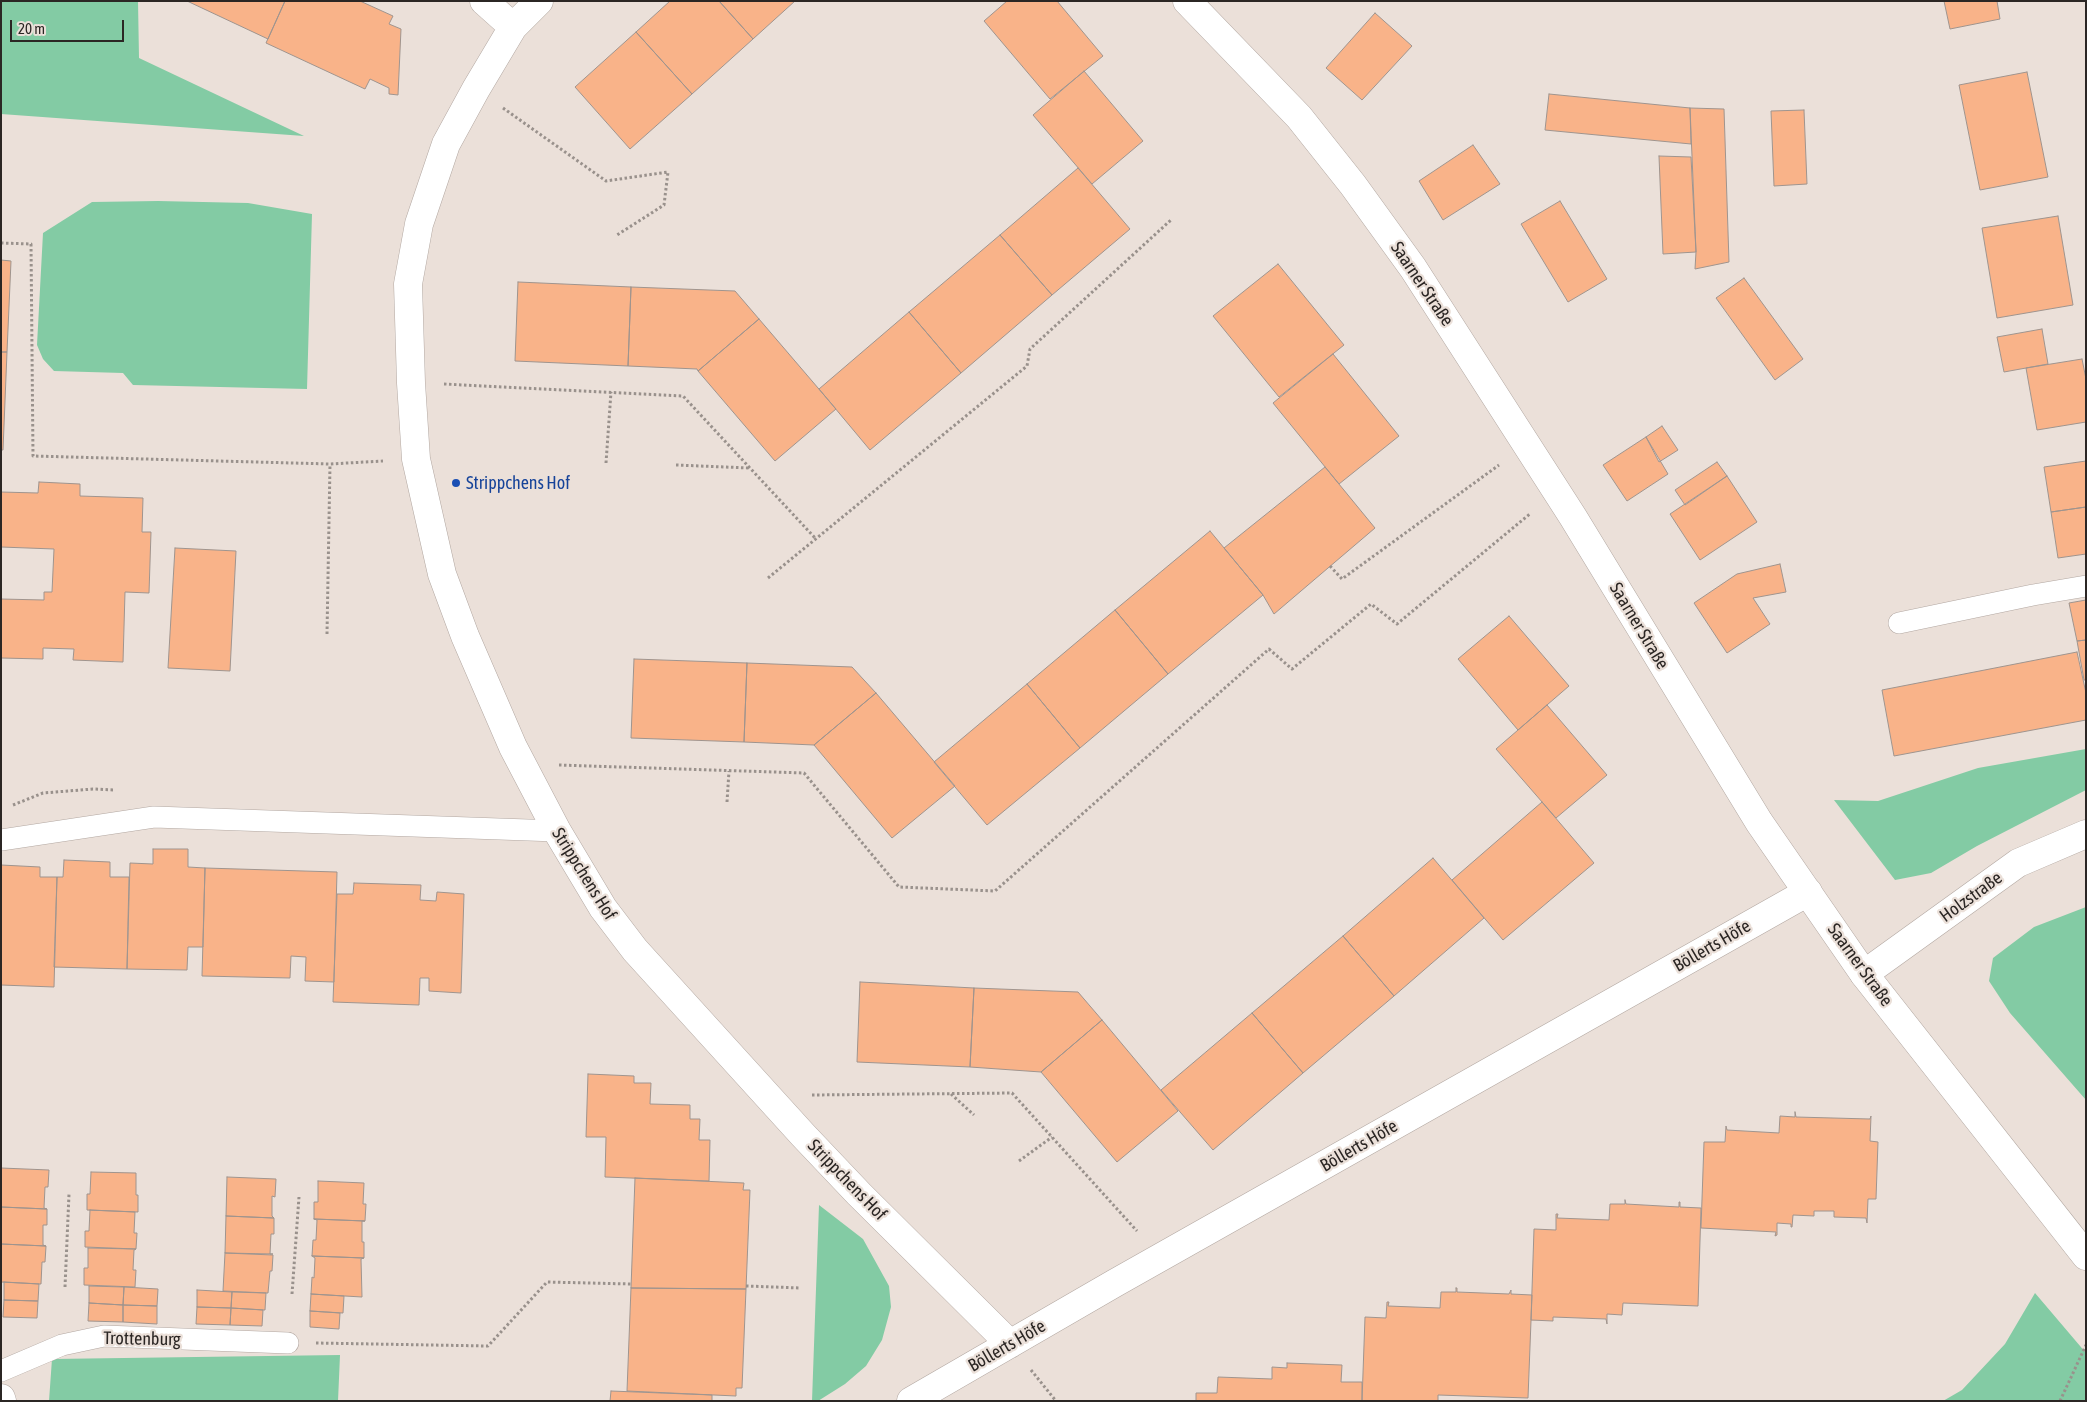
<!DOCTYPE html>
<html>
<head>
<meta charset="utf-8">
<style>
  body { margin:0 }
  #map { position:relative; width:2087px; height:1402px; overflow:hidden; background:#ebe0d9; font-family:"Asap Condensed",sans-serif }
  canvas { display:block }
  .frame { position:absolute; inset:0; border:2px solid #2b2624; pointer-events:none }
  .scale { position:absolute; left:10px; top:20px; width:114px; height:22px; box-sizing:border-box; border:2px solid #2b2624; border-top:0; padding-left:6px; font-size:15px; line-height:18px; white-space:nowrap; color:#2b2624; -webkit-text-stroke:4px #ebe0d9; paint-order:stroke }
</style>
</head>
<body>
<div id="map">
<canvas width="2087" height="1402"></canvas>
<div class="frame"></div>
<div class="scale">20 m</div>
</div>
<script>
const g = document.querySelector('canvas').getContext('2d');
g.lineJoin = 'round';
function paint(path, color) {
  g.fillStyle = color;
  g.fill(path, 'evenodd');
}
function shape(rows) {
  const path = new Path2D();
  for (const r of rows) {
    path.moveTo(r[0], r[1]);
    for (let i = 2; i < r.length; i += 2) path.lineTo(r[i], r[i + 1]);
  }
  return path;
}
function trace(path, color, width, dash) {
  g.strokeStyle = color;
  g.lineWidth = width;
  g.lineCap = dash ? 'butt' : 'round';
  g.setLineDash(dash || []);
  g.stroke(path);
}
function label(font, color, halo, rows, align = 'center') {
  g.font = font + ' "Asap Condensed",sans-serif';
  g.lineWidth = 4.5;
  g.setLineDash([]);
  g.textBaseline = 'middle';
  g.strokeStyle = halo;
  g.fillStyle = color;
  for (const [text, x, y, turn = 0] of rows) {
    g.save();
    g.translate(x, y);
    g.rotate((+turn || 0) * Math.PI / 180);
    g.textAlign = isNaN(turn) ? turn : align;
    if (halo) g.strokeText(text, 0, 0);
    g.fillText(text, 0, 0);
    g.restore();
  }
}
paint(shape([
  [1,1,138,1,139,58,304,136,1,114],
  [158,201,248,203,312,214,307,389,133,385,123,373,54,371,43,359,37,345,43,233,92,202],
  [2086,749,2086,790,1977,846,1931,873,1895,880,1834,800,1878,801,1978,768],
  [2086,907,2086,1100,2010,1013,1989,981,1993,958,2034,927],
  [819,1205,863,1239,889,1286,891,1307,882,1340,866,1366,845,1384,818,1401,812,1401],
  [2035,1293,2086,1353,2086,1401,1943,1401,1962,1390,2005,1344],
  [340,1355,338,1401,49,1401,52,1359]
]), '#83cba4');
const building = shape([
  [187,1,285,1,268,39,187,1],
  [285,1,360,1,393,16,389,24,401,29,398,95,389,94,389,88,370,79,365,89,266,43,285,1],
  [670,1,719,1,753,39,692,94,636,32,670,1],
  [719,1,795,1,753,39,719,1],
  [1007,1,1057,1,1103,56,1050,99,984,21,1007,1],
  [1944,1,1997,1,2000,19,1950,29,1944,1],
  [1375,13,1412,46,1362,100,1326,68,1375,13],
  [636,32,692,94,630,149,575,87,636,32],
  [1084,71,1143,141,1092,184,1033,115,1084,71],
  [2027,72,2048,177,1980,190,1959,85,2027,72],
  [1549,94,1690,108,1691,144,1545,130,1549,94],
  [1690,108,1724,109,1729,262,1695,269,1696,252,1690,108],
  [1804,110,1807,184,1774,186,1771,111,1804,110],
  [1473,145,1500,184,1443,220,1419,181,1473,145],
  [1659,156,1691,157,1696,252,1663,254,1659,156],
  [1078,168,1130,229,1052,295,1000,235,1078,168],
  [1560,201,1607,279,1568,302,1521,224,1560,201],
  [2058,216,2073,305,1997,318,1982,228,2058,216],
  [1000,235,1052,295,961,373,909,312,1000,235],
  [1,260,11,261,7,352,1,352,1,260],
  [1278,264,1344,345,1279,397,1213,316,1278,264],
  [1744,278,1803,359,1775,380,1716,298,1744,278],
  [518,282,631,287,628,366,515,361,518,282],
  [631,287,735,291,759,319,698,371,697,369,628,366,631,287],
  [909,312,961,373,870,450,819,389,909,312],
  [759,319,836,409,775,461,698,371,759,319],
  [2042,329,2048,364,2004,372,1997,337,2042,329],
  [1,352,7,352,3,450,1,450,1,352],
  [1333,354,1399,436,1339,484,1273,403,1333,354],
  [2082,359,2086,379,2086,422,2037,430,2026,368,2082,359],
  [1662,426,1678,450,1659,462,1646,437,1662,426],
  [1646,437,1668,474,1627,501,1603,465,1646,437],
  [2086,461,2086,507,2051,512,2044,467,2086,461],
  [1717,462,1727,476,1685,505,1675,490,1717,462],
  [1325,467,1375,528,1274,614,1263,595,1224,548,1325,467],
  [1727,476,1757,522,1700,560,1670,514,1727,476],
  [39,482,80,484,80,496,143,498,142,532,151,532,149,593,125,592,123,662,73,660,74,649,43,648,43,659,1,658,1,599,44,600,44,592,52,592,54,549,1,547,1,492,38,493,39,482],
  [2086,507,2086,554,2058,558,2051,512,2086,507],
  [1210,531,1263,595,1168,674,1115,610,1210,531],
  [175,548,236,551,230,671,168,668,175,548],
  [1780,564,1786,592,1753,598,1770,624,1727,653,1694,603,1737,574,1780,564],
  [2086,600,2086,640,2077,641,2069,603,2086,600],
  [1115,610,1168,674,1080,748,1027,684,1115,610],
  [1509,616,1569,686,1518,730,1458,659,1509,616],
  [2086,640,2086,680,2084,680,2077,641,2086,640],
  [2077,652,2086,693,2086,720,1894,756,1882,690,2077,652],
  [634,659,747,663,744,742,631,738,634,659],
  [747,663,852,667,876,693,814,745,744,742,747,663],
  [1027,684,1080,748,987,825,934,762,1027,684],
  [876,693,955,786,892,838,814,745,876,693],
  [1547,705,1607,775,1556,818,1496,749,1547,705],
  [1542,802,1594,863,1503,940,1452,880,1542,802],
  [153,849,188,849,188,867,205,868,203,947,188,947,187,970,127,969,130,863,153,864,153,849],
  [1433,858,1484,918,1394,996,1343,936,1433,858],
  [64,860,110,862,110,877,129,877,127,969,54,967,57,877,63,877,64,860],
  [1,865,40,867,40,877,57,877,54,987,1,985,1,865],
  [205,868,337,872,334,982,305,981,306,957,291,956,290,978,202,976,205,868],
  [354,883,421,885,420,900,436,901,437,892,464,894,461,993,429,991,429,978,420,978,419,1005,333,1002,337,894,353,894,354,883],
  [1343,936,1394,996,1303,1073,1252,1013,1343,936],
  [860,982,974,988,970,1067,857,1062,860,982],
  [974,988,1078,992,1102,1020,1041,1072,970,1067,974,988],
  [1252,1013,1303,1073,1213,1150,1161,1090,1252,1013],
  [1102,1020,1178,1111,1117,1162,1041,1072,1102,1020],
  [588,1074,634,1076,634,1083,651,1083,650,1104,690,1105,690,1119,700,1119,699,1140,710,1140,709,1181,605,1177,606,1137,586,1137,588,1074],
  [1795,1112,1796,1117,1870,1119,1871,1116,1870,1141,1878,1142,1876,1199,1868,1199,1867,1223,1866,1218,1834,1217,1834,1211,1814,1211,1814,1216,1793,1215,1792,1227,1791,1227,1791,1224,1777,1223,1777,1235,1775,1236,1776,1232,1701,1228,1704,1142,1725,1142,1726,1126,1727,1130,1779,1133,1780,1116,1795,1117,1795,1112],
  [1,1168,49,1170,48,1187,45,1187,44,1208,47,1209,1,1207,1,1168],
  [91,1172,136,1173,136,1195,138,1195,138,1212,87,1210,87,1194,90,1194,91,1172],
  [227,1177,276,1179,275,1197,272,1196,272,1216,274,1218,226,1216,227,1177],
  [635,1178,744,1183,743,1190,750,1190,746,1289,631,1288,635,1178],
  [318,1181,364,1183,363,1204,366,1204,365,1221,314,1219,314,1202,318,1202,318,1181],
  [1625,1200,1626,1204,1679,1207,1679,1202,1680,1202,1680,1207,1701,1208,1698,1306,1623,1303,1622,1315,1607,1314,1607,1324,1606,1319,1553,1317,1553,1321,1531,1320,1534,1229,1556,1230,1556,1214,1558,1214,1557,1218,1609,1220,1610,1204,1625,1204,1625,1200],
  [1,1207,47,1209,47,1225,43,1225,43,1245,46,1246,1,1244,1,1207],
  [90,1210,135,1212,134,1233,137,1233,136,1249,85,1247,85,1231,89,1231,90,1210],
  [226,1216,274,1218,274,1234,271,1234,270,1254,273,1254,225,1253,226,1216],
  [314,1219,365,1221,362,1221,362,1242,364,1242,364,1258,312,1256,313,1240,316,1240,317,1220,314,1219],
  [1,1244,46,1246,45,1262,42,1262,41,1284,1,1282,1,1244],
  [88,1248,136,1249,134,1250,133,1270,136,1270,135,1287,84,1285,84,1268,88,1268,88,1248],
  [225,1253,273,1255,272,1271,270,1271,268,1293,223,1291,225,1253],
  [312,1256,364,1258,361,1259,362,1297,311,1294,312,1277,314,1278,315,1258,312,1256],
  [4,1282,39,1284,38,1301,4,1300,4,1282],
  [89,1286,124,1287,123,1305,89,1303,89,1286],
  [124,1287,158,1289,157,1306,123,1305,124,1287],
  [631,1288,746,1289,742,1388,736,1388,736,1396,627,1391,631,1288],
  [1456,1288,1457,1288,1457,1292,1509,1294,1511,1290,1511,1294,1532,1295,1528,1398,1438,1395,1438,1401,1362,1401,1365,1317,1386,1318,1387,1302,1389,1302,1388,1306,1440,1308,1441,1292,1456,1292,1456,1288],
  [197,1290,232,1292,231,1308,197,1307,197,1290],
  [232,1292,266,1293,265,1310,231,1308,232,1292],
  [311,1294,344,1296,343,1313,310,1311,311,1294],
  [4,1300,38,1301,37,1318,3,1317,4,1300],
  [89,1303,123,1305,123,1322,88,1321,89,1303],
  [123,1305,157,1306,157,1324,123,1322,123,1305],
  [197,1307,231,1308,230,1325,196,1324,197,1307],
  [231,1308,263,1310,262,1326,230,1325,231,1308],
  [310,1311,340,1313,339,1329,310,1327,310,1311],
  [1287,1363,1342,1365,1341,1382,1362,1382,1362,1401,1196,1401,1196,1393,1217,1393,1218,1377,1272,1379,1272,1367,1287,1368,1287,1363],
  [611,1391,712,1395,712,1401,610,1401,611,1391]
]);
paint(building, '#f9b389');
trace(building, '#9f948e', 1);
const service = shape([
  [1899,623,2033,595,2086,586],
  [1,840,154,817,557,831],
  [1,1371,62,1345,104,1336,288,1343]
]);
const minor = shape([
  [484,1,513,27],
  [539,1,513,27,476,89,446,144,419,224,408,284,411,383,416,459,442,574,465,636,513,747,557,831,603,908,635,950,803,1135,859,1194,1010,1344],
  [1864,974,2018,863,2086,834],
  [1,1398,2,1401],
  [911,1401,1115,1283,1808,892]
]);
const secondary = shape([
  [1187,1,1299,117,1353,185,1413,268,1573,517,1759,822,1864,974,2086,1256]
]);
trace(service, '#b2a7a1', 22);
trace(minor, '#b2a7a1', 29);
trace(secondary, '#b2a7a1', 29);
trace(shape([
  [503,108,606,181,668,172,664,205,617,235],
  [1,243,31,244,33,456,330,464,383,461],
  [444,384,683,396,816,539],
  [606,463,611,392],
  [676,465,749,468],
  [1330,566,1342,579,1499,465],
  [768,578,1027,366,1030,349,1172,219],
  [327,634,330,464],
  [559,765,804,773,899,887,995,891,1269,649,1292,669,1371,604,1397,624,1531,513],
  [727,802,729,771],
  [13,805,43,793,93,789,115,790],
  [951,1094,974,1115],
  [812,1095,1012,1093,1137,1231],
  [1019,1161,1052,1137],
  [746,1286,801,1288],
  [65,1287,69,1194],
  [292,1294,299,1197],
  [316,1343,488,1346,547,1282,631,1284],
  [1031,1370,1056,1401],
  [2060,1401,2086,1345]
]), '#99918c', 3, [2.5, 2.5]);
trace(service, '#fff', 21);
trace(minor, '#fff', 28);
trace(secondary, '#fff', 28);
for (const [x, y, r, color] of [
  [456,483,5,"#1a4fb4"]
]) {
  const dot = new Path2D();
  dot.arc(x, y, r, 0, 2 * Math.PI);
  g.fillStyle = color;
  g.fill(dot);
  trace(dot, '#ebe0d9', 2);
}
label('18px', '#2b2624', '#ebe0d9', [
  ["Saarner Straße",1422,284,56],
  ["Saarner Straße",1639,626,59],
  ["Strippchens Hof",584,874,58],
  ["Holzstraße",1971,897,-36],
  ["Böllerts Höfe",1712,946,-30],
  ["Saarner Straße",1860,965,54],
  ["Böllerts Höfe",1359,1146,-30],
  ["Strippchens Hof",847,1180,46],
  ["Trottenburg",142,1339,1],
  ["Böllerts Höfe",1007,1346,-30]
]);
label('18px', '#164399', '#ebe0d9', [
  ["Strippchens Hof",466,483]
], 'left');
</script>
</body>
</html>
